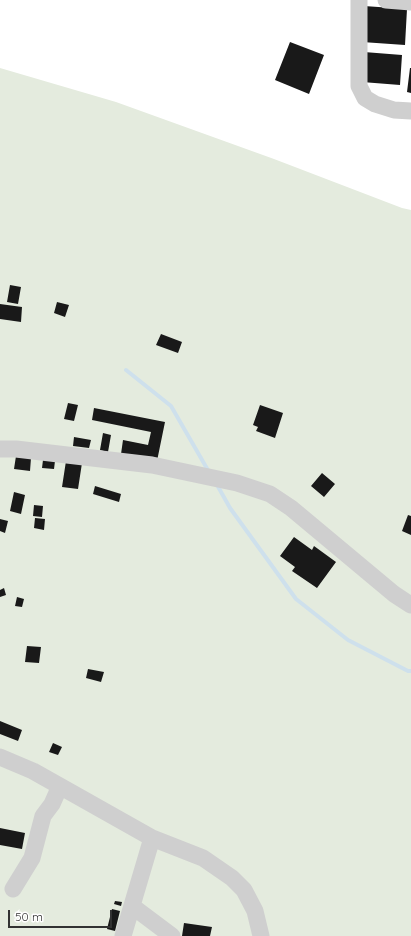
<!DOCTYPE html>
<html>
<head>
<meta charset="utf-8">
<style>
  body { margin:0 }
  #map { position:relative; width:411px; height:936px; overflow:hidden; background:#fff; font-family:Quicksand,sans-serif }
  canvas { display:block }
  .scale { position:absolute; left:8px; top:910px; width:104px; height:18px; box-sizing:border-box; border:2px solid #323232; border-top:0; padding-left:5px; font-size:12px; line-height:14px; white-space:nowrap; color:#323232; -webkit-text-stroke:3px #fff; paint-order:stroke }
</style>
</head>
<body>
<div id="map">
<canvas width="411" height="936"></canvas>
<div class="scale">50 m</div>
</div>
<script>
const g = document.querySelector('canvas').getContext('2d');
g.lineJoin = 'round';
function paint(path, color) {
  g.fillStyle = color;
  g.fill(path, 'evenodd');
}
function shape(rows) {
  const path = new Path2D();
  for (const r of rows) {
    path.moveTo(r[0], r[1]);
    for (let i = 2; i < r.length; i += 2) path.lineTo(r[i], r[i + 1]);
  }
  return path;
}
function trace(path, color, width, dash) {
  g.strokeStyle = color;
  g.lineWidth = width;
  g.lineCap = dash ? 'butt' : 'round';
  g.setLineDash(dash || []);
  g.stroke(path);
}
paint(shape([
  [0,68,116,102,274,159,402,208,411,210,411,936,0,936]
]), '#e4ebde');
trace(shape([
  [126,370,171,406,209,472],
  [216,483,230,508,296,599,348,640,408,671,411,671]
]), '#cee0ec', 4);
paint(shape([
  [364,6,407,9,405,45,362,42],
  [290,42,324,55,309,94,275,80],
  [364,52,402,55,400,85,362,82],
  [410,68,411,68,411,93,407,92],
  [10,285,21,287,18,304,7,302],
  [57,302,69,305,65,317,54,313],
  [0,304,22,307,21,322,0,319],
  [161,334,182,342,178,353,156,345],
  [68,403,78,405,74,421,64,419],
  [260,405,283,413,275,438,256,431,258,427,253,425],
  [94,408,165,422,157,461,121,454,123,440,148,445,151,432,92,420],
  [103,433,111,435,108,452,100,450],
  [74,437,91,440,89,448,73,446],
  [16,456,31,458,30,471,14,469],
  [43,460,55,461,54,469,42,468],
  [66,461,82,463,78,489,62,487],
  [322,473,335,484,324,497,311,486],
  [95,486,121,494,119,502,93,494],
  [14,492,25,495,21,514,10,511],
  [34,505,43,506,42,517,33,516],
  [408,515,411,516,411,535,402,531],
  [35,518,45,519,44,530,34,528],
  [0,519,8,521,5,533,0,531],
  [294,537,312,550,314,546,336,562,317,588,292,571,295,567,280,556],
  [4,588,6,595,0,597,0,590],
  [17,597,24,599,22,607,15,606],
  [27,646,41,647,39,663,25,662],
  [88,669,104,672,101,682,86,678],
  [0,721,22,730,18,741,0,734],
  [53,743,62,747,58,755,49,752],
  [0,828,25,833,22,849,0,845],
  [115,901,122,902,121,906,114,904],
  [112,909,120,911,115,931,107,929],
  [184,923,212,927,210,936,182,936]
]), '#191919');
trace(shape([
  [359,0,359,86,365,98,375,104,394,110,411,111],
  [386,0,411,2],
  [0,449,16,449,152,465,237,483,270,494,291,508,394,594,411,605],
  [0,757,33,771,152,838,203,858,232,878,244,890,255,911,261,936],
  [13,889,32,858,43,816,52,804,60,786],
  [132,906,172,936],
  [123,936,152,838]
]), '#cfcfcf', 17);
</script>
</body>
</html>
